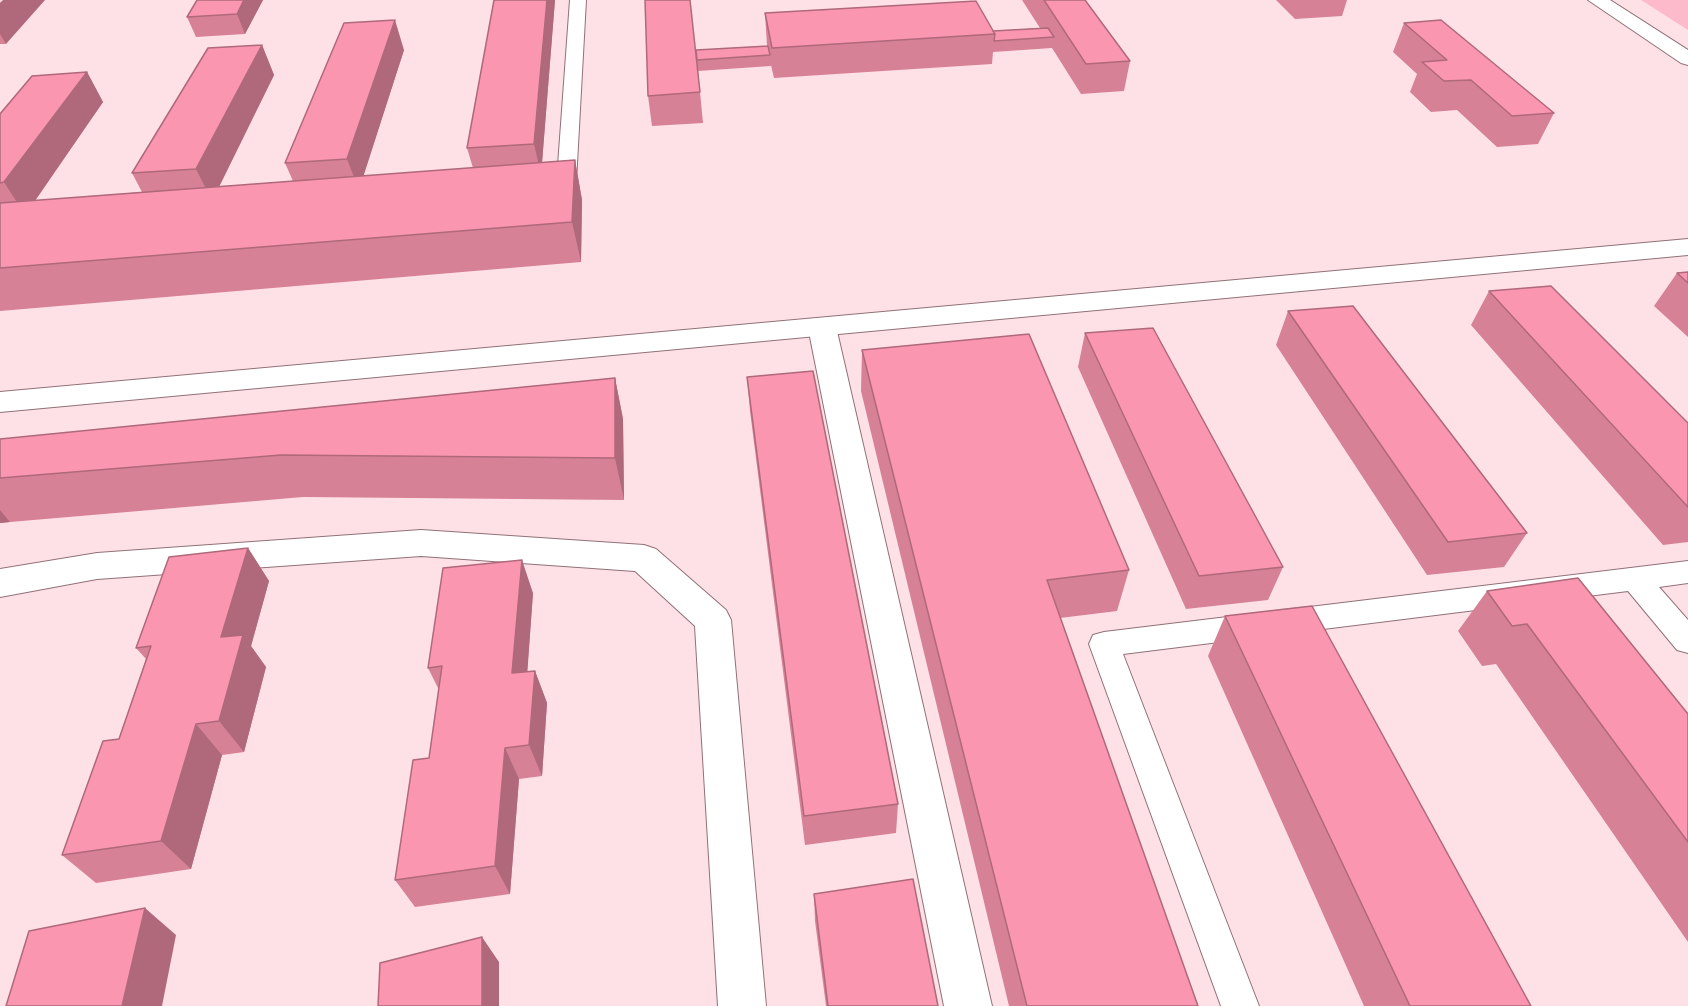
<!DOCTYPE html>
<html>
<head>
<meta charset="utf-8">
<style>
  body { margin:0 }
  canvas { display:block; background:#fee1e7 }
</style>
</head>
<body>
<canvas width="1688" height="1006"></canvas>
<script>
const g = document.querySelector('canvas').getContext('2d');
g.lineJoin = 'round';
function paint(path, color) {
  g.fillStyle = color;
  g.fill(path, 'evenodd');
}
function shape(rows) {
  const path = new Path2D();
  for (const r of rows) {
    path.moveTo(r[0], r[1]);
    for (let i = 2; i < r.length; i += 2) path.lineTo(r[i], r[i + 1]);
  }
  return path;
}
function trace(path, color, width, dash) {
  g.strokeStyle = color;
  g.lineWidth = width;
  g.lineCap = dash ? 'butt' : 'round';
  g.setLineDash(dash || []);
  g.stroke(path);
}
paint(shape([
  [1641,0,1688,0,1688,30]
]), '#fdbaca');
const service = shape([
  [570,0,586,0,576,182,573,186,552,193,542,187,545,183,557,179,570,0],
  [1688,561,1688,583,1659,587,1688,620,1688,653,1677,650,1628,591,1123,654,1259,1006,1221,1006,1089,644,1093,635,1104,632,1688,561]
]);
const minor = shape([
  [822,318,832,321,836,327,992,1006,944,1006,808,327,812,321,822,318],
  [421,530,644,545,656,549,726,610,731,620,766,1006,718,1006,695,626,635,571,421,556,97,579,0,597,0,569,97,553,421,530]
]);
const tertiary = shape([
  [1588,0,1610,0,1688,50,1688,65,1681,63,1588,0],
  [1688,239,1688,255,0,412,0,392,1688,239]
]);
trace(service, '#917178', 2);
trace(minor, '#917178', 2);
trace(tertiary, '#917178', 2);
paint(service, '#fff');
paint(minor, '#fff');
paint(tertiary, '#fff');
paint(shape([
  [0,0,6,44,0,44],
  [197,0,263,0,245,34,196,37,187,17],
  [494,0,555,0,542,163,575,160,582,200,581,262,0,311,0,114,87,72,103,102,35,201,142,192,132,173,262,45,274,75,219,187,293,181,285,163,404,50,363,176,473,168,467,148],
  [1022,0,1085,0,1130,61,1124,91,1081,94,1052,48,993,52,992,64,774,78,771,65,771,66,698,71,703,123,652,126,648,96,696,50,767,46,765,13,993,31,1040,28],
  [1276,0,1347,0,1342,16,1295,19],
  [1404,23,1554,113,1538,144,1497,147,1457,110,1431,112,1410,92,1417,74,1393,52],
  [1688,272,1688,337,1654,306,1677,273],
  [1489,291,1688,423,1688,542,1663,545,1471,325],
  [1288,311,1527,533,1504,567,1427,575,1276,345],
  [1085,333,1283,567,1268,600,1186,609,1078,367],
  [862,350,1129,570,1117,611,1060,618,1198,1006,1009,1006,861,391],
  [747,377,898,804,896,833,805,845,750,411],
  [615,378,623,419,624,500,303,497,10,522,0,523,0,439],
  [248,548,269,581,251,646,266,667,244,752,222,755,191,869,96,883,62,855,119,739,146,659,136,648],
  [1487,591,1688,714,1688,942,1496,664,1482,666,1458,631],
  [533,593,527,672,535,671,547,703,542,776,519,779,510,894,415,907,395,880,429,758,439,690,428,668],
  [1225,616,1531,1006,1364,1006,1208,656],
  [814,894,938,1006,826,1006,815,921]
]), '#d78197');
paint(shape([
  [3,0,45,0,6,44,0,34,0,3],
  [244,0,263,0,245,34,237,14],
  [547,0,555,0,541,175,534,144],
  [395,20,404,50,359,190,347,159],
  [262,45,274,75,212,201,196,169],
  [87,72,103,102,25,215,4,182],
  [575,160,582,200,581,262,572,222],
  [615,378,623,419,624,500,615,458],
  [0,510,10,522,0,523],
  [248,548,269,581,251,646,266,667,244,752,219,721,221,637],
  [522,560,533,593,525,705,512,673],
  [535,671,547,703,542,776,529,745],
  [196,724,222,755,191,869,161,841],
  [505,748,519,779,510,894,495,866],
  [145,908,176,935,162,1006,122,1006],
  [482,937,499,962,499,1006,482,1006]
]), '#af697b');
const building = shape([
  [197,0,244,0,237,14,187,17,197,0],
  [494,0,547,0,534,144,467,148,494,0],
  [645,0,690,0,700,92,648,96,645,0],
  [1044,0,1085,0,1130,61,1086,64,1044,0],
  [976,1,995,34,772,48,765,13,976,1],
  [395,20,347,159,285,163,344,23,395,20],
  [1441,20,1554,113,1512,116,1471,80,1444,81,1422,62,1447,60,1404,23,1441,20],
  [1048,28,1054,37,994,41,995,34,993,31,1048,28],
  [262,45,196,169,132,173,208,48,262,45],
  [768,46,770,55,697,60,696,50,768,46],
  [87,72,4,182,0,183,0,114,32,76,87,72],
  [575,160,572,222,0,268,0,203,575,160],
  [1688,272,1688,283,1677,273,1688,272],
  [1551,286,1688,423,1688,507,1489,291,1551,286],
  [1353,306,1527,533,1448,542,1288,311,1353,306],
  [1153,328,1283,567,1199,576,1085,333,1153,328],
  [1029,334,1129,570,1047,580,1198,1006,1027,1006,862,350,1029,334],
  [813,371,898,804,804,816,747,377,813,371],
  [615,378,615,458,281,455,0,478,0,439,615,378],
  [248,548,221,637,243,635,219,721,196,724,161,841,62,855,103,741,119,739,151,646,136,648,169,557,248,548],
  [522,560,512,673,535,671,529,745,505,748,495,866,395,880,413,760,429,758,442,666,428,668,443,568,522,560],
  [1578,578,1688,714,1688,842,1527,624,1512,626,1487,591,1578,578],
  [1312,606,1531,1006,1410,1006,1225,616,1312,606],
  [913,879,938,1006,828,1006,814,894,913,879],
  [145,908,122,1006,6,1006,29,931,145,908],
  [482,937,482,1006,378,1006,380,963,482,937]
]);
paint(building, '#fa96b0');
trace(building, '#af697b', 1.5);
</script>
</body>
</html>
